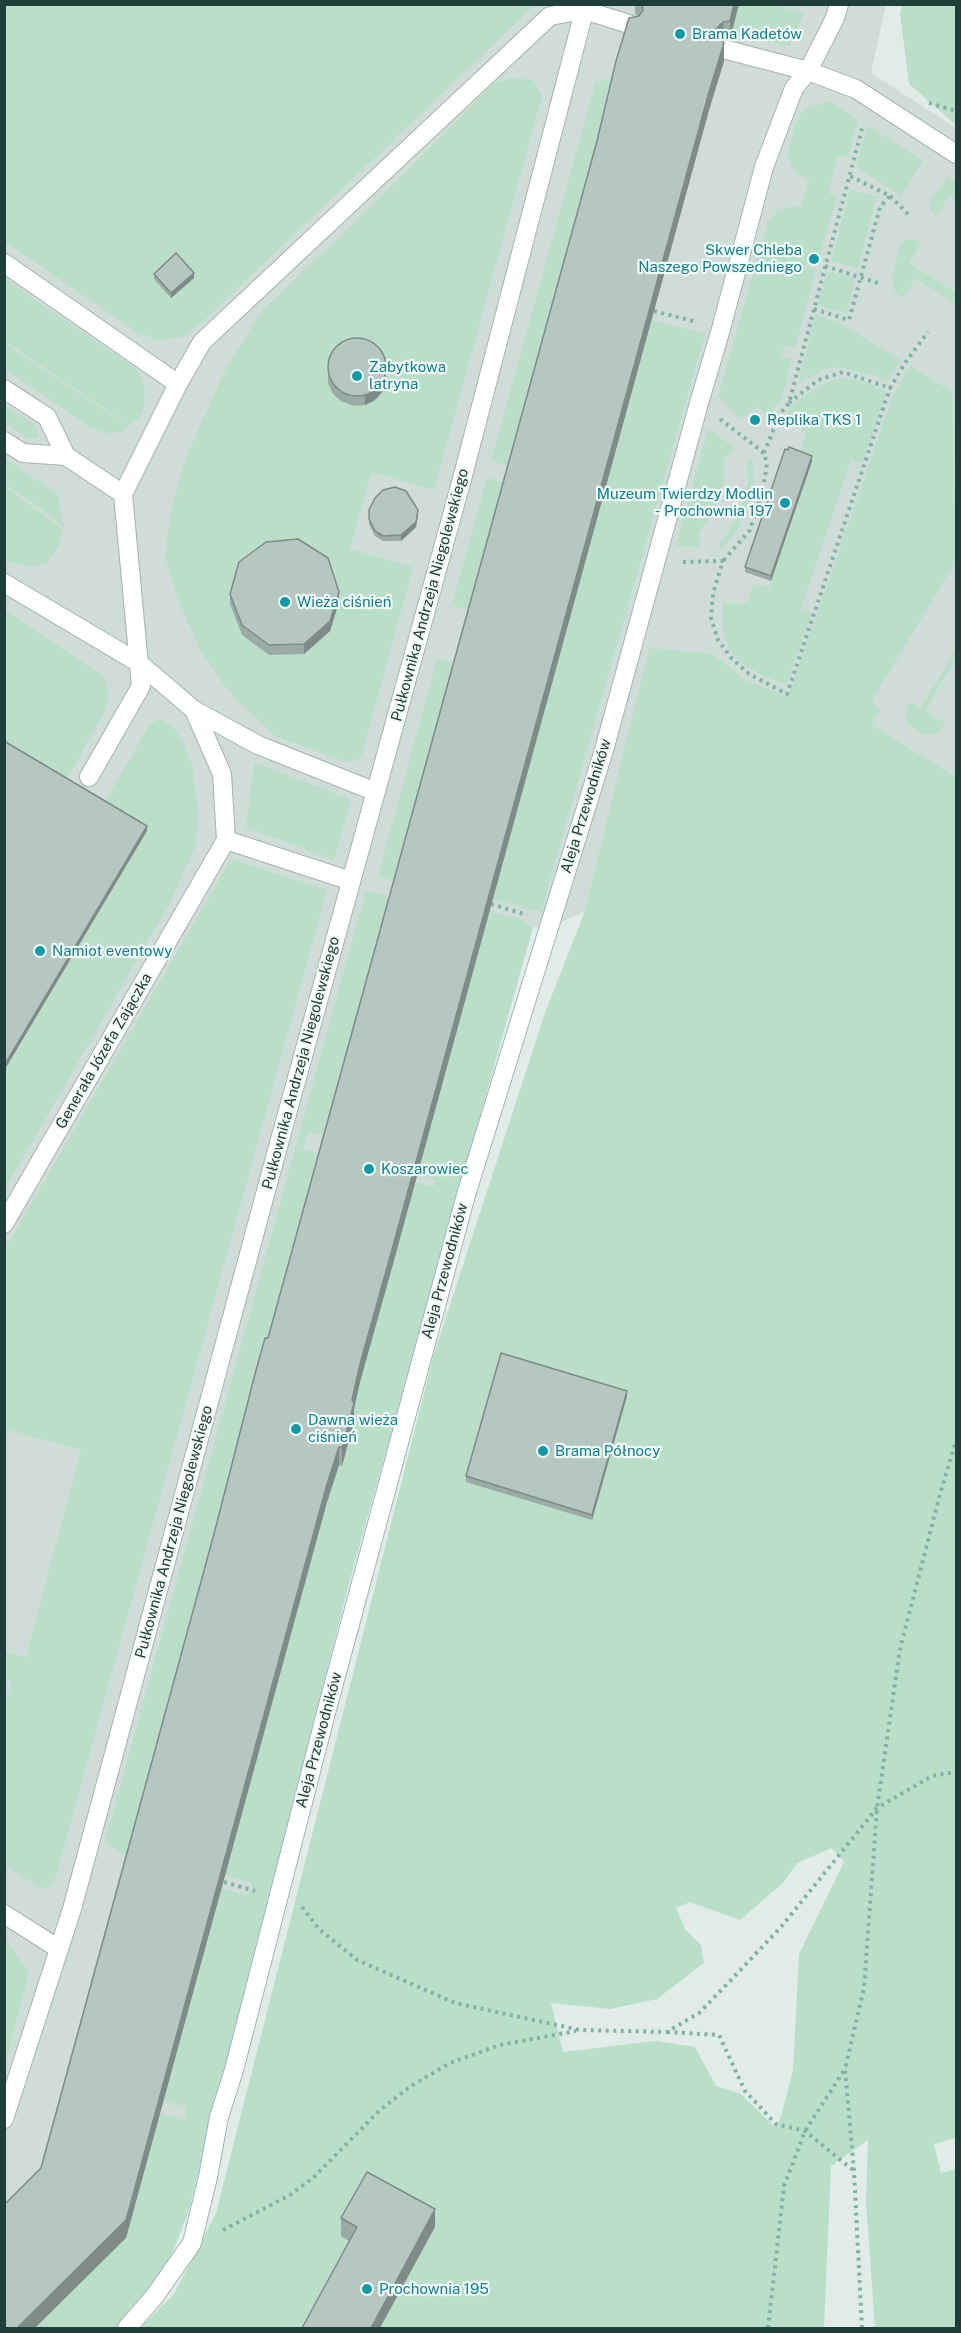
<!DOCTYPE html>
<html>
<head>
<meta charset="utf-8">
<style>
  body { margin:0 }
  #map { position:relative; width:961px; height:2333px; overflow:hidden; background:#e1ece9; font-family:"Public Sans",sans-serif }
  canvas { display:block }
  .frame { position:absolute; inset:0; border:6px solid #203e3a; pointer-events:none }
</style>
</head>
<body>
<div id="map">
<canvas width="961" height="2333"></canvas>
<div class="frame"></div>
</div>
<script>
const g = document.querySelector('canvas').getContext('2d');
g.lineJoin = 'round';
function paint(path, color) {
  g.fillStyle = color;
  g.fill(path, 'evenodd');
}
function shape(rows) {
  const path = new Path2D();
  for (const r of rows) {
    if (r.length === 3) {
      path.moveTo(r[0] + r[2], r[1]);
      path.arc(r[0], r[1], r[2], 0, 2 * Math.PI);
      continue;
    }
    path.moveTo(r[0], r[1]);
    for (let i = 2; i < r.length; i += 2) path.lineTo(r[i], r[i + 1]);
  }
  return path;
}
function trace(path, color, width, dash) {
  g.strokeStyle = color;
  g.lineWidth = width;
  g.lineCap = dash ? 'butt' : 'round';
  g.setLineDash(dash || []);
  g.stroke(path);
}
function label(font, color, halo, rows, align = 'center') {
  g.font = font + ' "Public Sans",sans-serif';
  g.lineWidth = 4.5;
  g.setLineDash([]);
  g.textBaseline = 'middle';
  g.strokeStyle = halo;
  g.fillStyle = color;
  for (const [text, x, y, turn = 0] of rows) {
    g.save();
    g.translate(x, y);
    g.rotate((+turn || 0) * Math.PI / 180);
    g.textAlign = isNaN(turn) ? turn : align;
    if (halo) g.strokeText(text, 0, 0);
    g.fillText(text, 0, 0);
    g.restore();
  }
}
paint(shape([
  [5,5,886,5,871,73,956,128,956,801,585,911,549,928,533,927,352,1572,188,2213,117,2328,5,2328]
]), '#cfdcd8');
paint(shape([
  [4,5,535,5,200,324,183,337,157,340,137,332,5,242],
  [739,5,773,5,804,13,789,46,731,34],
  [902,5,956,5,956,125,909,84,900,14],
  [512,78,533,80,542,96,434,490,371,472,350,549,413,567,362,754,356,761,346,762,275,736,235,698,217,675,201,651,178,600,165,556,171,510,187,454,227,367,261,312,389,189,494,83],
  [616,79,512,467,491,461,596,81],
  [830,101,858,120,848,158,838,155,828,193,837,196,819,258,810,255,807,266,816,269,795,348,784,345,782,356,792,359,781,400,774,408,770,421,758,406,739,419,718,397,768,221,777,212,789,207,801,207,809,180,798,175,791,167,787,155,797,119,805,109],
  [868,126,923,161,901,196,856,166],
  [948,177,956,182,956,201,949,196,936,217,930,209,930,200],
  [850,190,877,197,858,268,831,261],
  [910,239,921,242,909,263,956,293,956,304,916,278,903,298,895,292,892,276,900,246,904,241],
  [827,271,855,278,846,313,817,305],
  [5,279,135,368,142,378,145,389,144,407,138,419,121,432,106,433,91,428,5,369,5,344,122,422,123,421,5,341],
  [815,315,838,322,901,360,888,381,874,375,838,367,825,369,798,384],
  [652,320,705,334,541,912,493,899],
  [911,366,952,392,956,561,871,702,881,709,871,725,956,777,956,2138,934,2144,941,2173,956,2169,956,2328,875,2328,866,2201,868,2140,831,2166,824,2328,140,2328,174,2294,216,2213,434,1354,546,1010,585,911,649,648,713,654,743,679,788,697,894,393],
  [832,1848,844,1862,799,1954,793,2070,780,2120,774,2126,741,2094,716,2086,695,2047,655,2041,563,2052,551,2003,610,2009,657,1999,704,1963,701,1945,685,1929,676,1908,690,1902,740,1920,783,1883,797,1863],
  [844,378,864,381,887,392,862,463,851,460,801,609,812,613,786,685,759,673,740,662,730,652,723,634,723,601,737,605,748,601,754,584,769,588,812,461,799,456,806,435,799,424,785,419,791,408,801,398,834,379],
  [4,405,36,426,38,438,28,439,5,423],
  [708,429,735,448,724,458,724,482,713,514,698,533,701,547,676,546],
  [750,458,753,460,754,487,743,518,738,530,723,548,718,547,734,523,748,484,747,463],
  [5,459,58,495,64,527,59,546,48,562,32,567,5,561,5,487,61,528,62,526,43,510,5,484],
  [487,478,508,483,472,611,452,605],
  [5,610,97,672,98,670,105,680,109,694,106,709,65,782,5,746],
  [956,649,956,658,925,711,945,723,942,729,933,735,922,733,911,726,906,719,906,709,911,702,921,708],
  [437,659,455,664,396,881,378,876],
  [161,719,171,725,178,734,186,748,192,766,197,801,198,824,195,847,171,901,5,1189,5,1071,147,832,103,805,150,724],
  [254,762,351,800,334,860,246,827],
  [231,859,327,890,54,1883,47,1888,39,1887,5,1865,4,1709,12,1681,5,1679,5,1652,26,1657,81,1450,5,1429,5,1249],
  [366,890,391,897,325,1136,308,1131,303,1149,320,1154,129,1858,105,1842],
  [489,911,523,920,533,927,352,1572,188,2213,169,2262,145,2298,117,2328,35,2328,126,2238,160,2114,184,2120,187,2107,164,2101,222,1888,248,1896,251,1890,252,1883,225,1875,327,1502,339,1465,342,1465,354,1421,351,1420,360,1382,415,1182,434,1187,436,1180,417,1175],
  [5,1939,29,1972,5,2065]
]), '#b9dfc8');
const lane = shape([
  [727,50,808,71],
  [4,263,178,384],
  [4,389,47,417,66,456],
  [4,441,23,453,66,456,123,494],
  [4,583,139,663,194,710,258,745,376,792],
  [89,777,141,686,123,494,178,384,202,342,550,16,584,10,632,25],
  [226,840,351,881],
  [4,1224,226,840,222,774,194,710],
  [4,1914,59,1949],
  [4,2119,72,1909,273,1165,462,479,586,4]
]);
const street = shape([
  [808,71,856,89,956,154],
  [127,2328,154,2297,192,2243,208,2177,219,2117,234,2070,327,1709,466,1195,604,750,699,403,721,329,764,167,794,88,808,71,835,18,839,4]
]);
trace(lane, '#a3b4b1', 20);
trace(street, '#a3b4b1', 20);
trace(shape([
  [929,103,956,111],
  [890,196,909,215],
  [825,266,881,284],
  [814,309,849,320,880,207,890,196,850,176],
  [654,311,697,322],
  [789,403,818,380,843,372,890,388,905,363,928,332],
  [720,419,764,453,767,464,763,489,750,530,723,561],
  [764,453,780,414,789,403,863,125],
  [683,562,723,561,713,593,711,618,718,640,732,659,749,674,787,694,890,388],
  [491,904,527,915],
  [224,1882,255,1891],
  [302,1907,319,1929,357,1960,455,2003,580,2030,667,2032,699,2013,731,1980,781,1927,877,1808,932,1776,956,1772],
  [667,2032,719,2035,745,2091,776,2124,805,2131,853,2170],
  [223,2230,290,2195,313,2178,380,2110,411,2086,450,2063,500,2045,576,2031],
  [768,2328,784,2186,805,2131,845,2069],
  [862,2328,854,2171,845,2069,864,1988,877,1808,900,1649,940,1494,956,1441]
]), '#80b2a9', 4, [3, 4.5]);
trace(lane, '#fff', 18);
trace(street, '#fff', 18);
paint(shape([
  [635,4,739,4,730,39,723,39,722,41,724,61,709,110,391,1271,360,1382,354,1409,354,1421,342,1466,339,1465,327,1502,126,2238,41,2168,268,1338,638,16,635,14],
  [154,274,194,278,171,298,154,279],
  [328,362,386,379,382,392,375,400,365,405,354,406,341,401,333,394,328,383],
  [812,461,771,581,745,572,745,567],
  [369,510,418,515,416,527,401,541,383,541,375,536,369,524],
  [230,594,339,602,330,631,304,654,269,655,242,635,230,604],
  [627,1396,592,1520,466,1482,466,1476],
  [341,2218,435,2227,349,2241,341,2236]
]), '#9daba7');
paint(shape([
  [734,4,739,4,730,39,730,21],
  [723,22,723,39,716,47,716,29],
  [724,43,724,61,709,110,391,1271,360,1382,354,1409,354,1421,342,1466,342,1448,360,1364,709,92],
  [194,273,194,278,171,298,171,293],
  [386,369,386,379,382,392,375,400,365,405,365,395],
  [812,456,812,461,771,581,771,576],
  [418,510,418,515,416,527,401,541,401,535],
  [339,592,339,602,330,631,304,654,304,644],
  [147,826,147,831,4,1071,4,1066],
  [627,1391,627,1396,592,1520,592,1515],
  [339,1447,339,1465,327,1502,126,2238,35,2328,17,2328],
  [435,2209,435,2227,380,2328,371,2328]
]), '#7f8b88');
const building = shape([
  [642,4,734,4,730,21,723,22,716,29,716,36,724,43,709,92,391,1253,360,1364,352,1400,354,1403,342,1448,339,1447,327,1484,126,2220,17,2328,4,2328,4,2205,41,2168,214,1534,255,1374,265,1338,268,1338,597,141,616,61,629,18,639,16,643,10,642,4],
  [176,253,194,273,171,293,154,274,176,253],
  [357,367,29],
  [789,447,812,456,771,576,745,567,785,449,788,450,789,447],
  [395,487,406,491,418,510,416,522,401,535,383,536,375,531,369,519,369,510,375,498,383,490,395,487],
  [298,539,328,558,339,592,330,621,304,644,269,645,242,625,230,594,239,562,266,542,298,539],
  [4,741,147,826,4,1066,4,741],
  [501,1353,627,1391,592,1515,466,1476,501,1353],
  [367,2172,435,2209,371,2328,302,2328,357,2227,341,2218,367,2172]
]);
paint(building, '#b6c7c2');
trace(building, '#7f8b88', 1.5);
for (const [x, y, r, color] of [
  [680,34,6,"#0f9aa8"],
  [814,259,6,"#0f9aa8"],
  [357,376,6,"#0f9aa8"],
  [755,420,6,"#0f9aa8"],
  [785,503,6,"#0f9aa8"],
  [285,602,6,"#0f9aa8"],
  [40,951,6,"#0f9aa8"],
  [369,1169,6,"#0f9aa8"],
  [296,1429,6,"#0f9aa8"],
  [543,1451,6,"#0f9aa8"],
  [367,2289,6,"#0f9aa8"]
]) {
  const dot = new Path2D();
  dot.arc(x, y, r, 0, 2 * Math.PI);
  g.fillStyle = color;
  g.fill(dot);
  trace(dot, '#f2f9f6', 2);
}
label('15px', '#0d838f', '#f2f9f6', [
  ["Brama Kadetów",692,34],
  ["Skwer Chleba",802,250,"right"],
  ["Naszego Powszedniego",802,267,"right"],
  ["Zabytkowa",369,367],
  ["latryna",369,384],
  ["Replika TKS 1",767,420],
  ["Muzeum Twierdzy Modlin",773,494,"right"],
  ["- Prochownia 197",773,511,"right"],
  ["Wieża ciśnień",297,602],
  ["Namiot eventowy",52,951],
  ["Koszarowiec",381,1169],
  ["Dawna wieża",308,1420],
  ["ciśnień",308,1437],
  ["Brama Północy",555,1451],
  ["Prochownia 195",379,2289]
], 'left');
label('15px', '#203e3a', '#f2f9f6', [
  ["Pułkownika Andrzeja Niegolewskiego",430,595,-75],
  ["Aleja Przewodników",586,806,-73],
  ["Generała Józefa Zajączka",104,1051,-60],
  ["Pułkownika Andrzeja Niegolewskiego",301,1063,-75],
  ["Aleja Przewodników",445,1271,-75],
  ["Pułkownika Andrzeja Niegolewskiego",174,1532,-75],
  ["Aleja Przewodników",319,1740,-75]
]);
</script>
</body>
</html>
